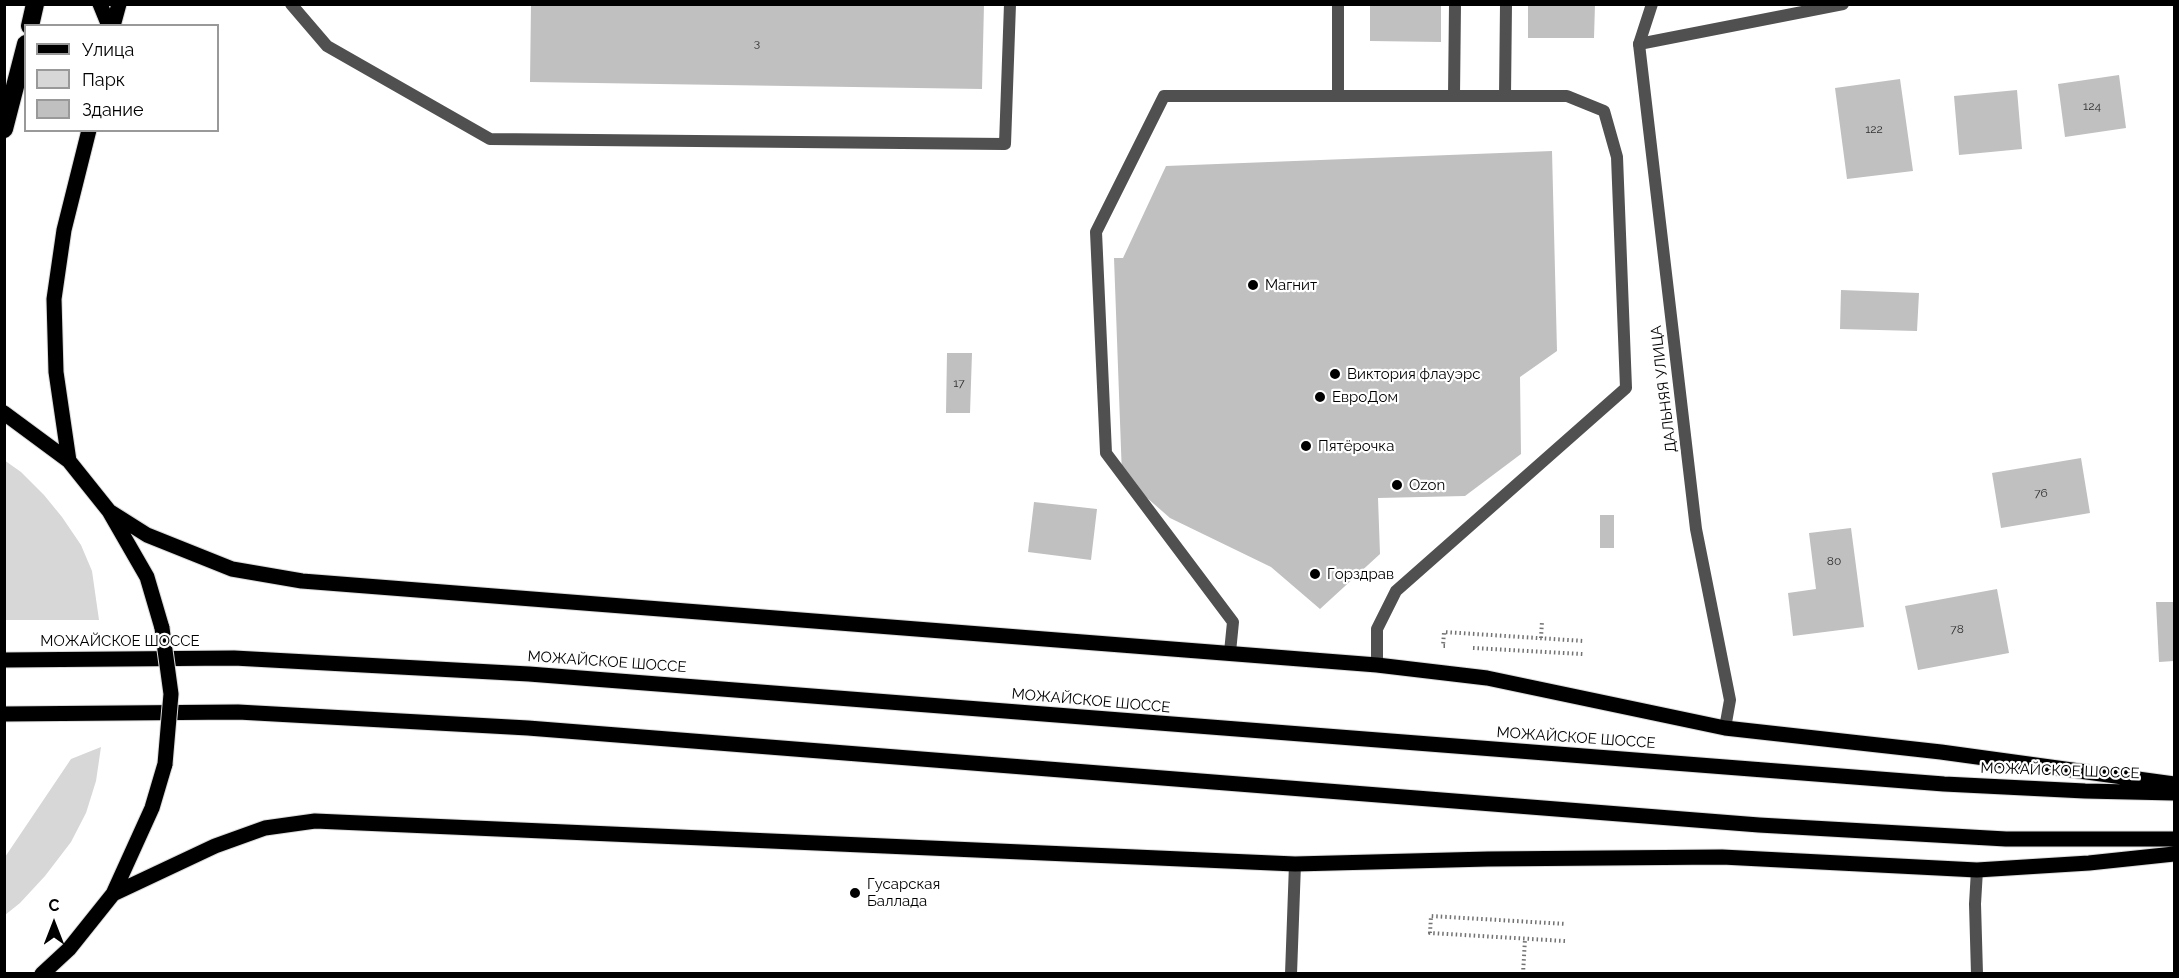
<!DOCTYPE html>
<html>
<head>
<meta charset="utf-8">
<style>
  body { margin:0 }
  #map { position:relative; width:2179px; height:978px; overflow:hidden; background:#fff; font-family:Raleway,sans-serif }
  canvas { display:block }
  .frame { position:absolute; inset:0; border:6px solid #000; pointer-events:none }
  .legend { position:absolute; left:24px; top:24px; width:195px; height:108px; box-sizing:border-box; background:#fff; border:2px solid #999; margin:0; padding:8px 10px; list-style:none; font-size:18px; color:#000 }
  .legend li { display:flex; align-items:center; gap:12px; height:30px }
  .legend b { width:30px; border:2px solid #999 }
  .north { position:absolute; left:24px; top:894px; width:60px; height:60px; -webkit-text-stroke:4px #fff; paint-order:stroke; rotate:0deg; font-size:16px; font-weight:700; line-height:24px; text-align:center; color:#000 }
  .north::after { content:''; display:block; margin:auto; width:21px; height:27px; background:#000; clip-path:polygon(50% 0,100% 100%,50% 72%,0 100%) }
</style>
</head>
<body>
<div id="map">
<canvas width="2179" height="978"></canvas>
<div class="frame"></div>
<ul class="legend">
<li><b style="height:8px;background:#000"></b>Улица</li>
<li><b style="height:16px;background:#d7d7d7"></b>Парк</li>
<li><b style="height:16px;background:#c0c0c0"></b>Здание</li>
</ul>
<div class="north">С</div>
</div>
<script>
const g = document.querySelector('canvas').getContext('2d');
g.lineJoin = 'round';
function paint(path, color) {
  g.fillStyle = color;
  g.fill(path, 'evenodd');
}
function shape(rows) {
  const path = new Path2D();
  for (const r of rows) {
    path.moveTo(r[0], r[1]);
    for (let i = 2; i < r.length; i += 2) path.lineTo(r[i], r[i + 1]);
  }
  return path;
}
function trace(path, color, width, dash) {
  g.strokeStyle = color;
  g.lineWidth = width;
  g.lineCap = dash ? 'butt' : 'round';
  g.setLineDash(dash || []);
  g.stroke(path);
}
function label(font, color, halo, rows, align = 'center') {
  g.font = font + ' Raleway,sans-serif';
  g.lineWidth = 4.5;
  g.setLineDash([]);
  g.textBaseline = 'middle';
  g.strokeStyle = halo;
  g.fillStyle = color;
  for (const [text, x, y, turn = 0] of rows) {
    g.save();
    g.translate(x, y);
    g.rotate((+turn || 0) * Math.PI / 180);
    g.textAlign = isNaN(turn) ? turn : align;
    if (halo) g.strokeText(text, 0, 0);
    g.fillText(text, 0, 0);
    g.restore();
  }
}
paint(shape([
  [4,460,21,472,44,495,62,517,81,545,92,571,99,620,5,620],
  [101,747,96,781,86,813,71,842,45,876,20,903,5,915,5,857,71,759]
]), '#d7d7d7');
paint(shape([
  [531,4,984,4,982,89,530,82],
  [1370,4,1441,4,1441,42,1370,41],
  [1528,4,1595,4,1594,38,1528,38],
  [2119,75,2126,128,2065,137,2058,84],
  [1900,79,1913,171,1847,179,1835,88],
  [2017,90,2022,149,1959,155,1954,96],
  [1552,151,1557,351,1520,377,1521,454,1465,496,1378,498,1380,554,1320,609,1271,567,1170,518,1122,476,1114,258,1123,258,1166,166],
  [1841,290,1919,293,1917,331,1840,329],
  [947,353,972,353,970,413,946,413],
  [2081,458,2090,513,2001,528,1992,473],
  [1034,502,1097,509,1091,560,1028,552],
  [1600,515,1614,515,1614,548,1600,548],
  [1851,528,1864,627,1793,636,1788,593,1816,589,1809,533],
  [1997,589,2009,653,1918,670,1905,606],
  [2156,602,2174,602,2174,661,2159,662]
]), '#c0c0c0');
const primary = shape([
  [100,4,109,26],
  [113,26,119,4],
  [4,413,69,461,109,511,147,577,162,628],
  [69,461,56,372,54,299,64,230,89,130],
  [109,511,147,535,232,569,302,581,1377,665,1487,678,1725,728,1941,752,2174,784],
  [4,660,234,658,529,674,1944,784,2085,791,2174,793],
  [4,714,238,712,528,728,1759,825,2006,839,2174,839],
  [113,894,215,846,265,828,315,821,1295,864,1488,859,1722,857,1977,870,2089,863,2174,854],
  [42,974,69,949,113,894,152,808,165,764]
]);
const highway = shape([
  [30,26,35,4],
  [4,129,26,44]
]);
trace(primary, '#dbdbdb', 17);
trace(highway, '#dbdbdb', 20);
trace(shape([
  [1541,638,1542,621],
  [1445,646,1443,646,1444,632,1584,641],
  [1473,648,1583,654],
  [1565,941,1430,933,1431,916,1566,924],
  [1523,974,1525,939]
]), '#727272', 4, [1.5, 3]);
trace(shape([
  [291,4,327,46,490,139,1005,144,1010,4],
  [1639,44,1652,4],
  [1338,96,1338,4],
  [1454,96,1455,4],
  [1505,96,1506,4],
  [1230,652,1233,622,1106,453,1096,232,1164,96,1567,96,1604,111,1617,157,1626,388,1396,591,1377,629,1377,665],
  [1977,974,1975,904,1977,870]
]), '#505050', 12);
trace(shape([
  [1725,728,1730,700,1696,529,1639,44,1843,4],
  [1291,974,1295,864]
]), '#505050', 12);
trace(primary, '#000', 15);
trace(highway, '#000', 18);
const primaryBridge = shape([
  [162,628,171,694,165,764]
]);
trace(primaryBridge, '#dbdbdb', 17, []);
trace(primaryBridge, '#000', 15);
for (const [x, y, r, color] of [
  [1253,285,6,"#000"],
  [1335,374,6,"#000"],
  [1320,397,6,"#000"],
  [1306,446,6,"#000"],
  [1397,485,6,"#000"],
  [1315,574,6,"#000"],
  [855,893,6,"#000"]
]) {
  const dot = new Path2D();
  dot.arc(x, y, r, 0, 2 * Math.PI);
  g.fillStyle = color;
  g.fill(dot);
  trace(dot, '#fff', 2);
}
label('12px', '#303030', null, [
  ["3",757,43],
  ["124",2092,106],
  ["122",1874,129],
  ["17",959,383],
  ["76",2041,493],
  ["80",1834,561],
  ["78",1957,629]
]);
label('15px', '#000', '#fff', [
  ["Магнит",1265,285],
  ["Виктория флауэрс",1347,374],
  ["ЕвроДом",1332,397],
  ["Пятёрочка",1318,446],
  ["Ozon",1409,485],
  ["Горздрав",1327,574],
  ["Гусарская",867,884],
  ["Баллада",867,901]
], 'left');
label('15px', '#000', '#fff', [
  ["ДАЛЬНЯЯ УЛИЦА",1664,389,-97],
  ["МОЖАЙСКОЕ ШОССЕ",120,641],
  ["МОЖАЙСКОЕ ШОССЕ",607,662,4],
  ["МОЖАЙСКОЕ ШОССЕ",1091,701,5],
  ["МОЖАЙСКОЕ ШОССЕ",1576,738,4],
  ["МОЖАЙСКОЕ ШОССЕ",2060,771,2]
]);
</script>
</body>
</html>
